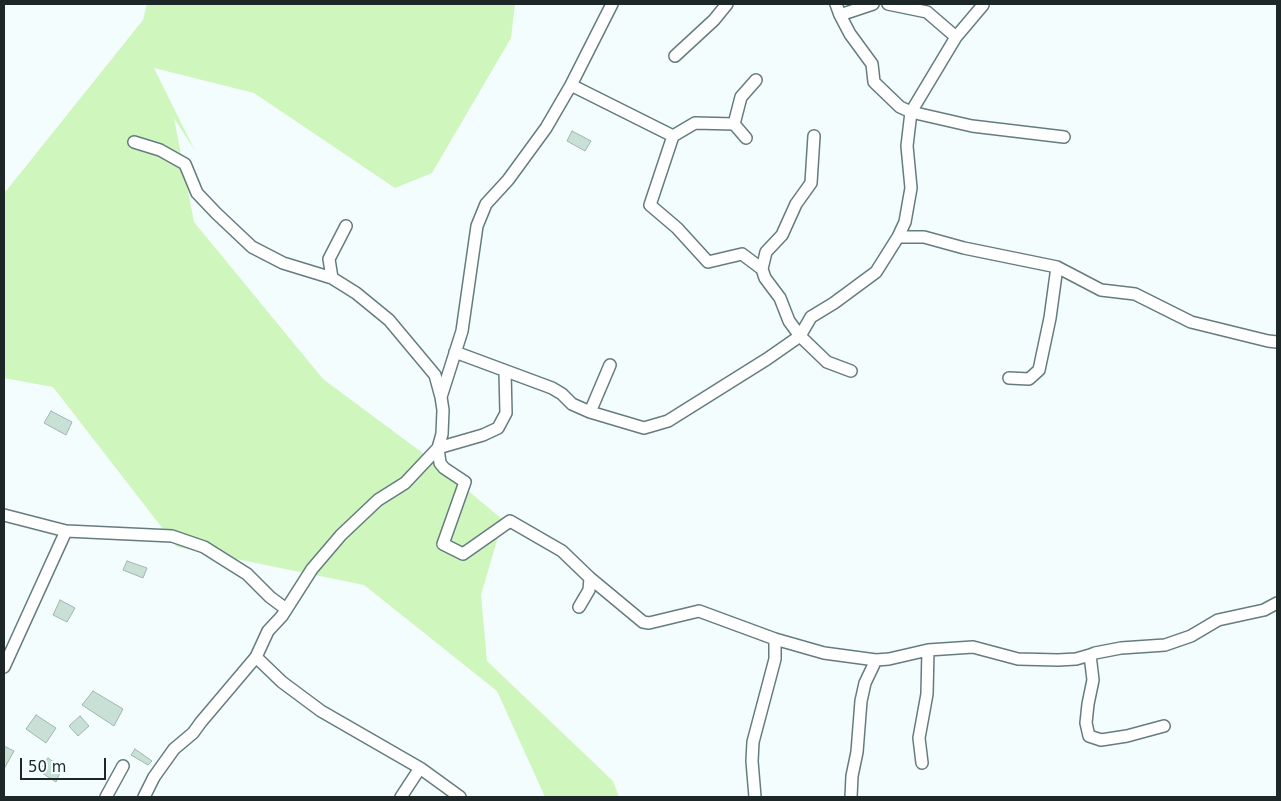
<!DOCTYPE html>
<html>
<head>
<meta charset="utf-8">
<style>
  body { margin:0 }
  #map { position:relative; width:1281px; height:801px; overflow:hidden; background:#f3fdfe; font-family:"DejaVu Sans",sans-serif }
  canvas { display:block }
  .frame { position:absolute; inset:0; border:5px solid #1e2728; pointer-events:none }
  .scale { position:absolute; left:20px; top:758px; width:86px; height:22px; box-sizing:border-box; border:2px solid #1e2728; border-top:0; padding-left:6px; font-size:15px; line-height:18px; white-space:nowrap; color:#1e2728; -webkit-text-stroke:4px #f3fdfe; paint-order:stroke }
</style>
</head>
<body>
<div id="map">
<canvas width="1281" height="801"></canvas>
<div class="frame"></div>
<div class="scale">50 m</div>
</div>
<script>
const g = document.querySelector('canvas').getContext('2d');
g.lineJoin = 'round';
function paint(path, color) {
  g.fillStyle = color;
  g.fill(path, 'evenodd');
}
function shape(rows) {
  const path = new Path2D();
  for (const r of rows) {
    path.moveTo(r[0], r[1]);
    for (let i = 2; i < r.length; i += 2) path.lineTo(r[i], r[i + 1]);
  }
  return path;
}
function trace(path, color, width, dash) {
  g.strokeStyle = color;
  g.lineWidth = width;
  g.lineCap = dash ? 'butt' : 'round';
  g.setLineDash(dash || []);
  g.stroke(path);
}
paint(shape([
  [147,4,515,4,511,38,432,173,395,188,254,93,154,68,195,151,174,118,194,222,323,379,428,457,503,520,481,595,487,661,613,781,619,797,545,797,497,691,364,585,177,547,53,387,4,378,4,191,6,191,143,20]
]), '#cef6bd');
const building = shape([
  [572,131,591,141,585,151,567,141,572,131],
  [51,411,72,422,66,435,44,423,51,411],
  [127,561,147,568,143,578,123,570,127,561],
  [60,600,75,608,67,622,53,615,60,600],
  [93,691,123,709,114,726,82,705,93,691],
  [36,715,56,728,46,743,26,729,36,715],
  [80,716,89,726,78,736,69,726,80,716],
  [4,746,14,751,4,769,4,746],
  [135,749,152,761,148,765,131,755,135,749],
  [48,758,62,768,56,782,39,771,48,758]
]);
paint(building, '#c9e0d7');
trace(building, '#a0b6ae', 1);
const street = shape([
  [836,4,840,15,850,34,872,64,874,82,900,107,911,112,972,126,1064,137],
  [888,4,927,12,956,37],
  [840,15,873,4],
  [675,56,714,20,727,4],
  [571,85,673,136,695,123,734,124,746,138],
  [734,124,741,97,756,80],
  [673,136,650,205,677,228,708,262,742,254,762,269,765,278,780,298,789,321,800,336,827,362,851,371],
  [134,142,160,150,185,164,197,193,216,213,252,247,283,263,332,278,356,293,389,320,435,375,441,397],
  [898,237,924,237,964,248,1057,267,1101,290,1135,294,1191,322,1268,341,1277,342],
  [762,269,766,252,782,235,796,204,811,183,814,136],
  [332,278,329,259,346,226],
  [455,352,552,388,562,394,572,404,590,412,644,428,668,421,767,359,800,336,811,317,834,303,876,272,898,237,905,222,911,188,907,146,911,112,956,37,983,5],
  [505,371,506,413,498,428,483,435,438,448,440,463,444,468,465,482,443,544,463,554,510,521,562,551,590,578,643,622,649,623,699,611,775,639,824,653,876,660,889,659,928,650,973,647,1018,659,1058,660,1076,659,1090,655],
  [1009,378,1029,379,1039,370,1050,318,1057,267],
  [590,412,610,365],
  [4,515,66,531,172,536,204,547,247,574,270,597,286,609],
  [579,607,589,590,590,578],
  [256,657,282,682,321,711,420,768,460,797],
  [4,667,66,531],
  [1164,726,1127,736,1101,740,1089,736,1086,723,1088,704,1093,680,1090,655,1095,653,1121,648,1165,645,1191,636,1218,620,1264,610,1277,603],
  [922,763,919,738,927,694,928,650],
  [106,797,123,766],
  [144,797,154,777,174,749,193,733,201,722,256,657,268,631,282,616,312,569,341,535,378,500,405,483,438,448,442,434,443,410,441,397,462,331,477,226,486,204,508,180,546,128,571,85,612,4],
  [401,797,420,768],
  [755,797,752,761,753,742,775,659,775,639],
  [851,797,852,776,857,752,861,701,865,683,876,660]
]);
trace(street, '#657c7f', 14);
trace(street, '#fff', 11);
</script>
</body>
</html>
